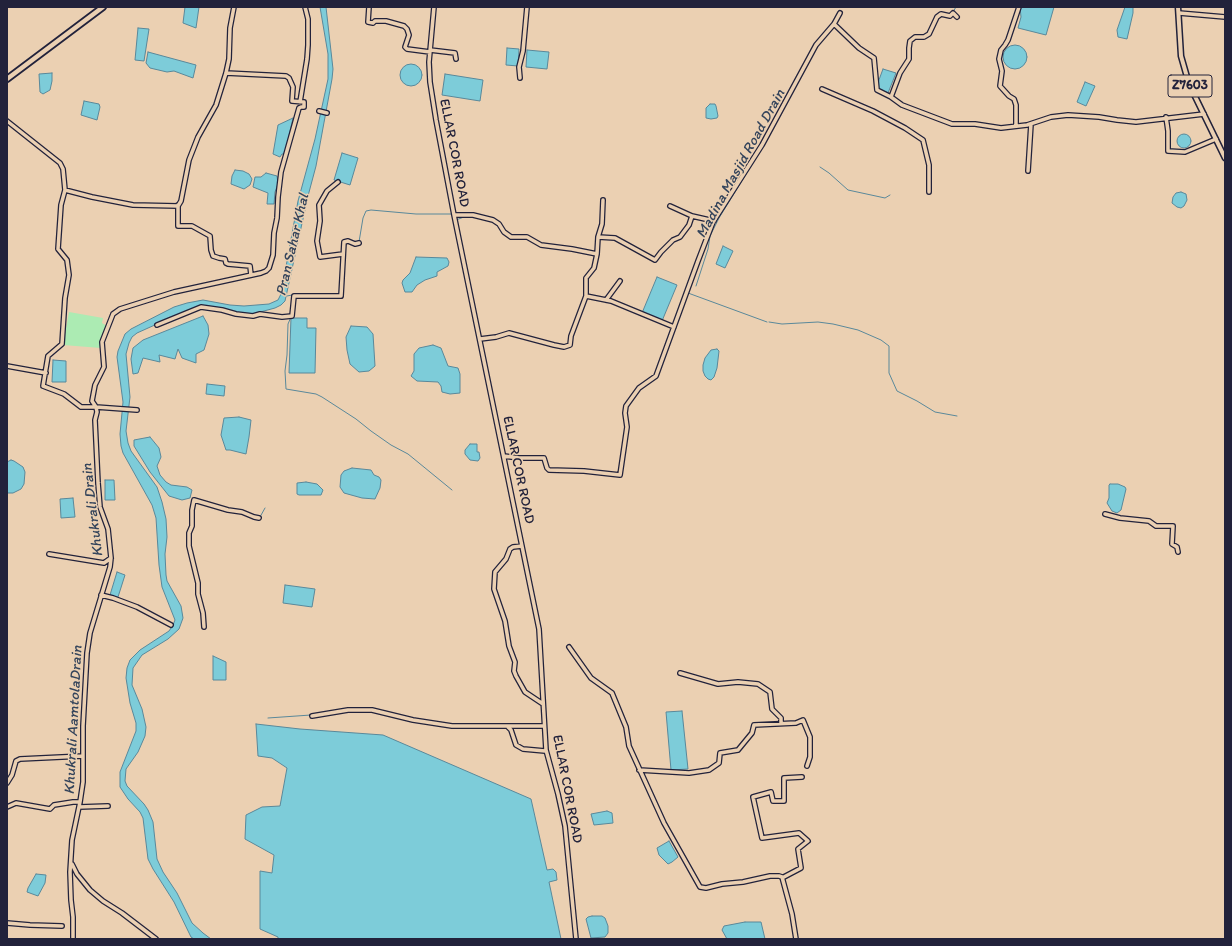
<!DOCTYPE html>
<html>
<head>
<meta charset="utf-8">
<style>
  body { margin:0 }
  #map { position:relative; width:1232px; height:946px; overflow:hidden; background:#ebd0b2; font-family:Itim,sans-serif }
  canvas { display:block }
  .frame { position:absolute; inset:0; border:8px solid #22223b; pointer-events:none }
</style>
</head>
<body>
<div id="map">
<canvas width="1232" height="946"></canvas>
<div class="frame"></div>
</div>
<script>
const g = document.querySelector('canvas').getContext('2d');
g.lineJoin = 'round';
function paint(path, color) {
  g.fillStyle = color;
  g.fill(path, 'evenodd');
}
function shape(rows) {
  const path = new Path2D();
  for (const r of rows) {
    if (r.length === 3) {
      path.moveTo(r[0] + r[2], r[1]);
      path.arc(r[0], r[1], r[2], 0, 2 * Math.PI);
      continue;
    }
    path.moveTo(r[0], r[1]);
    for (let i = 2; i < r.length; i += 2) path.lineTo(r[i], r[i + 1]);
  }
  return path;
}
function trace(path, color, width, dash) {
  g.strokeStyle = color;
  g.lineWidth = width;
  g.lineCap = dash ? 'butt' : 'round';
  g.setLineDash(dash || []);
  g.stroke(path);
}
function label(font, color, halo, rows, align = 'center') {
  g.font = font + ' Itim,sans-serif';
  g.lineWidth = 3;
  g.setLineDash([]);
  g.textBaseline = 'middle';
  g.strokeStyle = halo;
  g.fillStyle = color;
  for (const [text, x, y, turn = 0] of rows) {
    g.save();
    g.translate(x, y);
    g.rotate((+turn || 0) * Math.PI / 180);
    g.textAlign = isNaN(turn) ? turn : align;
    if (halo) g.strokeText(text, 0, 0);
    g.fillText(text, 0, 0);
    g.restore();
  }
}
paint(shape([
  [69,312,103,318,102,323,107,326,101,342,101,348,63,345]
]), '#acebb3');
const water = shape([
  [185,7,199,7,196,28,183,23,185,7],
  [320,7,326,7,333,69,332,79,316,166,308,196,285,301,281,305,275,308,253,314,236,313,201,307,177,315,137,333,132,337,129,343,126,354,130,397,126,431,128,443,131,451,157,487,162,502,166,519,167,537,165,554,166,575,167,581,181,606,183,618,179,629,168,639,142,655,133,668,132,685,142,709,146,727,145,736,138,752,126,769,125,781,127,786,144,804,148,810,153,822,157,859,163,872,177,893,192,923,203,933,211,939,194,939,191,937,174,902,153,869,148,859,143,818,140,812,128,799,120,787,120,772,136,731,136,723,130,703,126,678,127,668,130,660,140,650,169,631,173,625,175,620,162,587,159,565,156,518,152,505,123,453,121,446,120,434,123,402,117,357,118,351,125,334,131,329,174,307,187,303,203,300,230,305,244,306,269,304,278,300,281,294,298,201,315,139,328,79,328,54,320,7],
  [1020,7,1054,7,1046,35,1018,28,1021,17,1020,7],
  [1125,7,1133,7,1133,13,1127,39,1118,37,1117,30,1125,7],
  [138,28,149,29,144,61,135,60,138,28],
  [1015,57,12],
  [507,48,519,49,518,66,506,65,507,48],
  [527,50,549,52,547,69,526,67,527,50],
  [148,52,196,65,193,78,174,71,167,72,150,68,146,63,148,52],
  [411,75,11],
  [883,69,896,73,888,93,876,88,883,69],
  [52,73,52,81,50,90,43,94,40,92,39,74,52,73],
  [445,74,483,80,480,101,442,95,445,74],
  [1085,82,1095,86,1086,106,1077,102,1085,82],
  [84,101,99,104,100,107,97,120,81,115,84,101],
  [710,104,715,104,716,106,718,116,717,118,711,119,706,118,706,108,710,104],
  [293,118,285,154,282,154,280,157,273,154,278,125,293,118],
  [1184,141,7],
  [342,153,358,158,350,185,334,180,342,153],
  [235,170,243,171,249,174,252,179,250,185,244,189,231,184,232,176,235,170],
  [266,173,277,176,278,184,275,192,274,204,267,204,268,193,253,187,255,177,261,177,266,173],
  [1181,192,1186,194,1187,200,1184,206,1181,208,1177,207,1172,203,1173,197,1176,193,1181,192],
  [723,246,733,251,725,268,716,264,723,246],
  [416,257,447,258,449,262,448,266,437,272,437,276,425,280,417,285,412,292,405,292,402,283,403,280,410,273,416,257],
  [657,277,677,285,662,321,642,313,657,277],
  [203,316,208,325,209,334,204,350,196,354,196,363,182,358,178,349,175,359,159,355,160,362,143,358,138,373,133,374,131,359,133,348,143,340,203,316],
  [291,318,307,318,307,328,316,328,315,373,289,373,291,318],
  [351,326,367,327,373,334,375,366,369,371,359,372,350,364,347,350,346,337,351,326],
  [433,345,441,348,448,366,458,368,460,374,460,393,450,394,442,392,441,386,438,382,417,381,411,376,414,371,414,354,419,348,433,345],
  [717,349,719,351,717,368,714,377,711,380,708,379,705,376,703,371,703,365,705,358,711,350,717,349],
  [53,360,66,361,66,382,52,382,53,360],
  [207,384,225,386,224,396,206,394,207,384],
  [239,417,251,420,249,437,246,454,230,450,226,450,221,435,224,418,239,417],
  [150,437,159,448,161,457,157,466,160,475,166,482,171,485,187,487,192,490,190,498,182,500,169,496,150,472,134,446,134,440,150,437],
  [470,444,477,444,477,452,479,452,480,458,478,461,470,460,465,454,465,450,470,444],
  [11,460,14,461,23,467,25,472,24,484,21,489,13,493,7,493,7,462,11,460],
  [352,468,371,470,374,475,379,477,381,480,380,488,375,499,362,498,344,493,340,487,341,475,344,471,352,468],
  [105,480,114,480,115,500,105,500,105,480],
  [306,482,317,484,323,490,321,495,299,495,297,494,297,483,306,482],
  [1110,484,1118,484,1125,487,1126,489,1121,510,1117,513,1112,511,1107,503,1109,498,1109,485,1110,484],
  [73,498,75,517,61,518,60,499,73,498],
  [117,572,125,575,118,597,110,595,117,572],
  [285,585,315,589,312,607,283,603,285,585],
  [213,656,226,662,226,680,213,680,213,656],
  [682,711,688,769,671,770,666,712,682,711],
  [256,724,300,729,383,735,531,799,547,870,553,869,556,872,557,880,549,882,561,939,278,939,278,937,260,929,260,871,272,873,274,855,245,839,246,815,262,807,280,806,287,768,272,758,258,756,256,724],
  [607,811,612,813,613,823,594,825,591,814,607,811],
  [669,841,678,857,672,862,668,864,659,855,657,848,669,841],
  [36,874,46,875,45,883,38,896,27,892,28,888,36,874],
  [592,916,602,916,605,918,608,926,608,933,605,937,591,938,586,919,588,917,592,916],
  [745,922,761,922,765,939,727,939,722,930,724,926,745,922]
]);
paint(water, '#7dccd9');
trace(water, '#59889a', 1);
trace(shape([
  [953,12,956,7],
  [802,75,808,63],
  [254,76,261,76],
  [1002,130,1012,128],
  [820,167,829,173,848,190,885,198,890,195],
  [456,220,464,217],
  [359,242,363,218,366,211,371,210,416,214,453,214],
  [696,286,708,249,710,236,719,218,756,158],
  [688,293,767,322],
  [287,296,292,295,292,302],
  [291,317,288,324,287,355,285,371,286,389,316,394,322,397,356,419,371,431,391,445,408,454,452,490],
  [769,322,782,324,818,322,833,324,858,330,881,340,889,346,889,373,897,391,917,401,935,412,957,416],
  [260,517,265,508],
  [268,718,311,715]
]), '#59889a', 1);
const secondary = shape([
  [369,7,368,22,373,23,375,21,386,21,404,26,407,29,409,35,405,47,407,49,430,52],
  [434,7,429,62,430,82,436,120,454,215,539,629,546,750,558,794,565,826,576,939],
  [1179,13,1225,17],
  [834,24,859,48,874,58,877,90,891,97,902,105,952,124,975,124,1001,128,1027,125,1051,117,1068,115,1099,117,1117,120,1136,122,1204,114],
  [430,50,455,53,456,59],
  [520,78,519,67,523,51,527,7],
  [822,89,873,111,905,128,923,140,929,165,929,192],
  [891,97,900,73,909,59,909,48,910,41,915,37,924,37,929,34,937,17,941,14,950,16,953,13,957,17],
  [300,102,307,59,308,45,308,19,305,7],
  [319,111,327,113],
  [1166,117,1168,131,1168,151,1185,152,1216,139],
  [7,121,60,163,63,169,65,190,92,197,133,205,178,206,181,201,189,160,198,137,216,105,226,73,229,59,230,28,234,7],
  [1016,126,1016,105,1014,99,1009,96,1000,86,1002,71,999,59,1001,50,1005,45,1008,40,1019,7],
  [1028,171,1031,124],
  [338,182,327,191,319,205,320,221,317,241,320,257,343,254],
  [65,190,61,205,58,249,67,260,69,275,65,298,62,344,48,356,43,386,64,394,81,407,96,407,97,412,95,420,98,483,100,507,108,529,111,558,110,567,90,633,87,653,83,726,83,782,80,802,72,840,70,872,71,900,73,917,73,939],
  [178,205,178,226,192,226,210,236,211,250,213,256,219,258,225,259,226,263,228,264,250,266,251,275],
  [454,215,473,215,493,220,499,224,504,232,511,237,527,237,541,245,572,249,597,254,598,237,602,224,603,200],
  [692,216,714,221],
  [598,237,615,238,655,260,661,252,673,240,680,237,689,225,692,216,670,206],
  [597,254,594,268,586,278,586,296,611,301,674,327],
  [606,300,620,281],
  [157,325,201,307,222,310,236,314,253,316,260,314,282,317,292,316,294,296,341,296,344,242,348,241,355,244,359,243],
  [480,339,496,337,509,333,554,345,564,347,570,345,571,336,586,296],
  [7,366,46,373],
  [137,410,96,407,92,401,95,385,104,367,102,342,113,314,120,309,174,292,261,273,266,271,269,268,273,255,274,233,277,218,278,197,281,172,299,108,301,107,304,107,304,102,292,101,293,87,289,78,286,76,226,73],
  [504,456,519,458,544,458,547,468,549,470,584,471,620,475,627,427,625,413,626,406,639,388,656,376,698,261,713,222,762,145,816,45,834,24,840,13],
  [1105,514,1120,518,1149,521,1156,526,1173,526,1172,544,1177,547,1178,552],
  [522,546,513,547,510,549,506,559,495,572,494,589,505,621,509,646,515,662,514,671,516,676,525,692,543,704],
  [49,554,104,563,111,558],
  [101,595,113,598,137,607,171,625],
  [204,627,203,613,198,594,198,583,189,546,189,533,192,526,192,510,194,500,228,510,242,512,254,517,259,518],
  [569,647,591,678,612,693,626,727,629,746,664,823,700,887,706,888,722,884,743,882,770,876,779,876,782,877,792,914,796,939],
  [680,673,718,684,738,682,758,684,770,692,772,709,781,718,781,723],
  [312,716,348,710,372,710,413,720,452,726,544,726],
  [508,727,511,730,516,745,523,749,545,751],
  [639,770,689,773,709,770,719,763,720,753,738,750,752,733,754,725,796,723,803,720,810,737,810,757,807,766],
  [7,783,12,775,16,761,20,759,83,756],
  [7,807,16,803,50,809,54,805,73,802,80,802],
  [79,807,108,806],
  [72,864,77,874,90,890,103,901,122,913,156,939],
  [782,878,801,868,798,849,808,841,799,833,762,838,753,797,771,792,773,801,784,801,784,778,802,777],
  [7,923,30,925,62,926]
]);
const primary = shape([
  [1178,7,1181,56,1189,84,1225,158]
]);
const highway = shape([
  [7,79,103,7]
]);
trace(secondary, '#22223b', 6);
trace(primary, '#22223b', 7);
trace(highway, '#22223b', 8);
trace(secondary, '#ebd0b2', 3.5);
trace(primary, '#ebd0b2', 4);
trace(highway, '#ebd0b2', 4.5);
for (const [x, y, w] of [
  [1190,86,44]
]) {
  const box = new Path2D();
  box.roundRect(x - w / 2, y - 11, w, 22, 3);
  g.fillStyle = '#ebd0b2';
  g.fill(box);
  trace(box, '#22223b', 1);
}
label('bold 13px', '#22223b', null, [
  ["Z7603",1190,86]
]);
label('14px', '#22223b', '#ebd0b2', [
  ["ELLAR COR ROAD",454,153,79],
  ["ELLAR COR ROAD",518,470,78],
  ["ELLAR COR ROAD",567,789,79]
]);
label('italic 15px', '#34445b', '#ebd0b2', [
  ["Madina Masjid Road Drain",741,164,-61],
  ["Pran Sahar Khal",293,245,-77],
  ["Khukrali Drain",93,510,-97],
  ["Khukrali AamtolaDrain",74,720,-87]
]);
</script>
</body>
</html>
